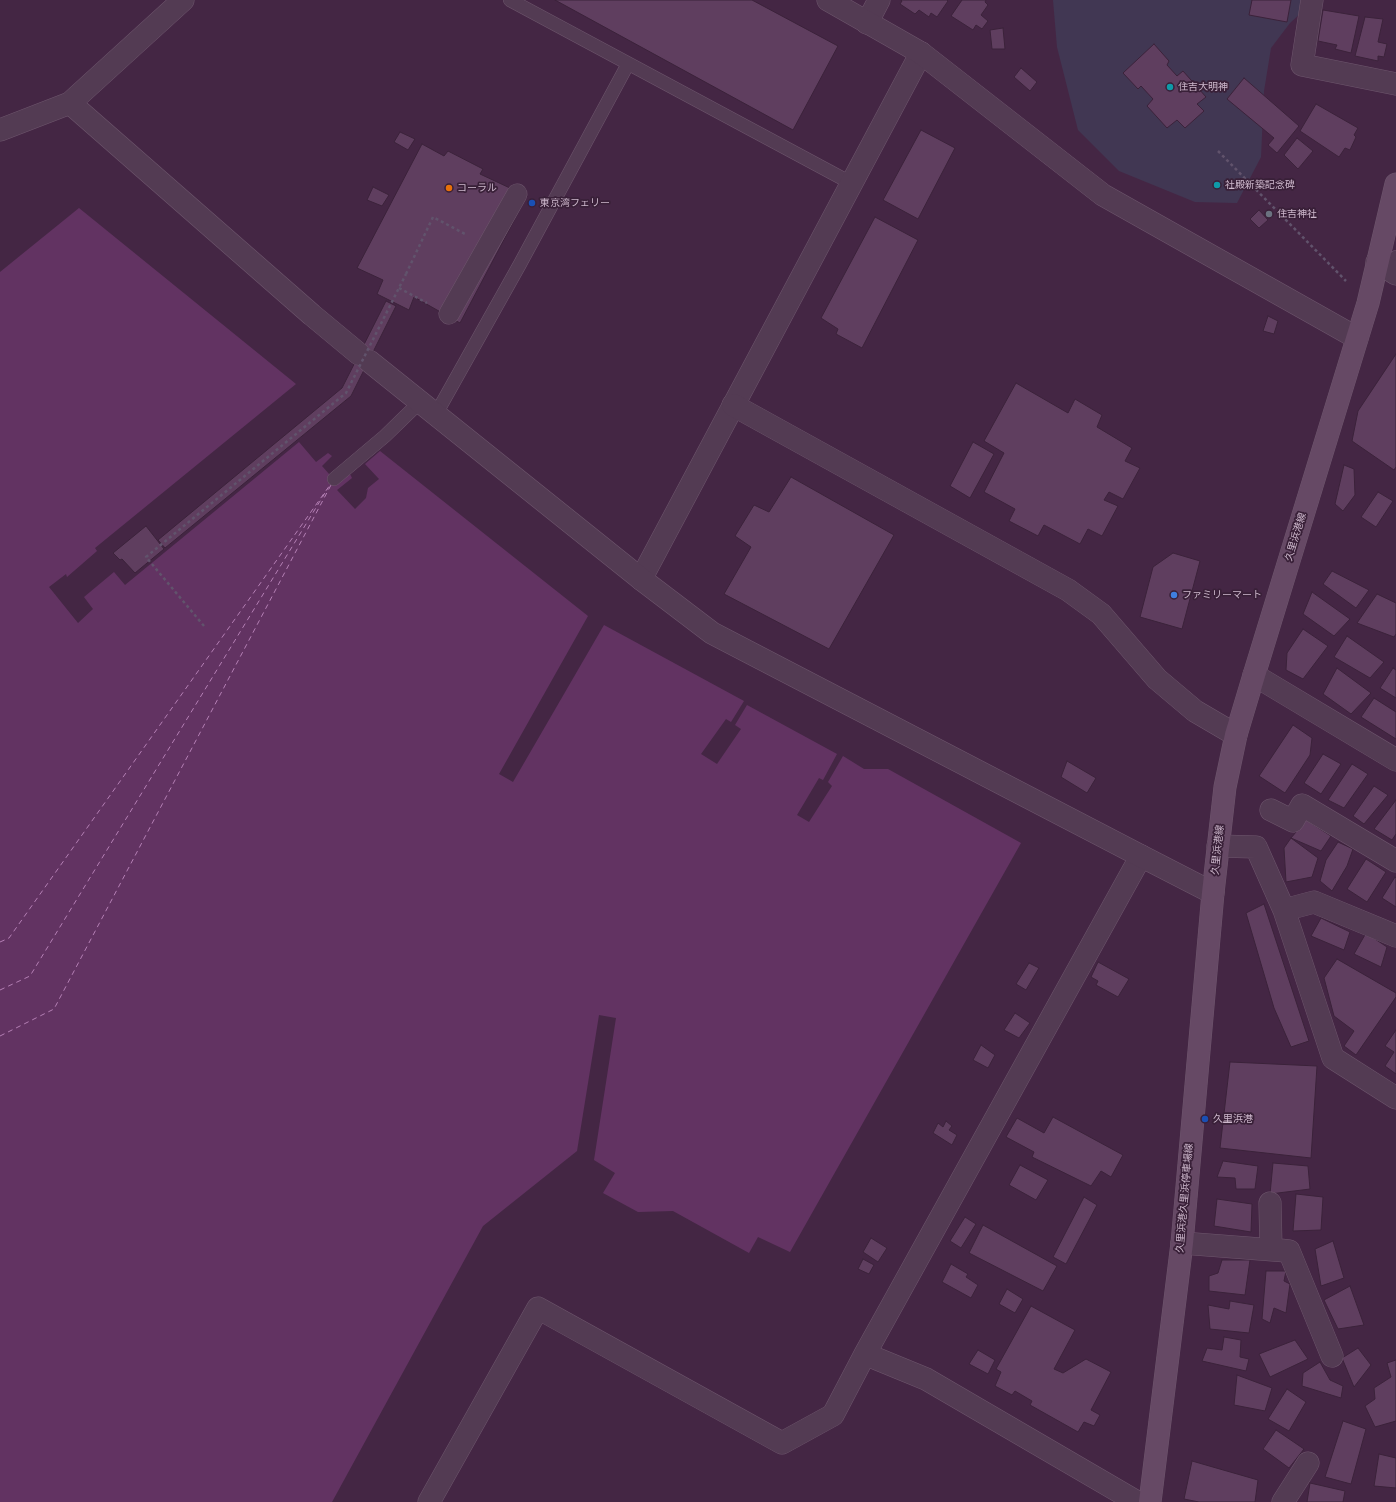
<!DOCTYPE html>
<html>
<head>
<meta charset="utf-8">
<style>
  body { margin:0 }
  canvas { display:block; background:#442644 }
</style>
</head>
<body>
<canvas width="1396" height="1502"></canvas>
<script>
const g = document.querySelector('canvas').getContext('2d');
g.lineJoin = 'round';
function paint(path, color) {
  g.fillStyle = color;
  g.fill(path, 'evenodd');
}
function shape(rows) {
  const path = new Path2D();
  for (const r of rows) {
    path.moveTo(r[0], r[1]);
    for (let i = 2; i < r.length; i += 2) path.lineTo(r[i], r[i + 1]);
  }
  return path;
}
function trace(path, color, width, dash) {
  g.strokeStyle = color;
  g.lineWidth = width;
  g.lineCap = dash ? 'butt' : 'round';
  g.setLineDash(dash || []);
  g.stroke(path);
}
function label(font, color, halo, rows, align = 'center') {
  g.font = font + ' "DM Sans","Noto Sans JP",sans-serif';
  g.lineWidth = 3.5;
  g.setLineDash([]);
  g.textBaseline = 'middle';
  g.strokeStyle = halo;
  g.fillStyle = color;
  for (const [text, x, y, turn = 0] of rows) {
    g.save();
    g.translate(x, y);
    g.rotate((+turn || 0) * Math.PI / 180);
    g.textAlign = isNaN(turn) ? turn : align;
    if (halo) g.strokeText(text, 0, 0);
    g.fillText(text, 0, 0);
    g.restore();
  }
}
paint(shape([
  [1053,0,1315,0,1290,23,1271,48,1264,91,1261,157,1237,203,1195,202,1119,171,1078,130,1057,47]
]), '#413753');
paint(shape([
  [79,208,296,384,95,548,97,551,67,577,66,574,49,587,78,623,93,609,84,597,114,572,125,585,299,442,316,462,328,453,332,456,322,466,337,483,350,474,352,478,337,490,355,509,366,498,368,488,379,479,365,464,380,451,588,616,499,774,513,782,604,625,744,701,731,722,726,719,701,754,717,764,741,729,735,725,747,705,837,754,823,780,819,778,797,815,809,822,832,786,828,782,843,756,864,769,888,769,1021,843,790,1252,758,1237,749,1253,673,1211,638,1212,603,1193,615,1173,594,1160,616,1018,599,1015,577,1151,483,1226,332,1502,0,1502,0,272]
]), '#623362');
trace(shape([
  [0,942,9,938,330,485],
  [0,990,30,976,328,488],
  [0,1036,54,1009,331,485]
]), '#b47fb4', 1, [5, 4]);
const building = shape([
  [555,0,752,0,838,46,793,130,555,0],
  [901,0,947,0,948,1,937,17,931,13,929,17,919,10,915,14,900,4,902,1,901,0],
  [962,0,986,0,985,2,988,5,981,15,988,21,982,29,976,25,973,30,951,16,962,0],
  [1252,0,1291,0,1287,22,1249,15,1252,0],
  [1323,10,1359,16,1351,53,1335,49,1337,45,1318,41,1323,10],
  [1365,17,1383,19,1378,42,1387,44,1384,57,1378,56,1378,61,1355,56,1365,17],
  [1003,28,1005,49,992,49,990,30,1003,28],
  [1154,44,1169,61,1167,65,1177,76,1183,71,1206,97,1197,104,1204,111,1185,128,1177,120,1167,128,1147,106,1153,99,1141,86,1138,89,1123,73,1154,44],
  [1021,68,1037,82,1030,91,1014,77,1021,68],
  [1244,78,1299,126,1277,153,1268,145,1274,138,1227,99,1244,78],
  [1316,104,1358,128,1354,135,1356,137,1350,150,1345,148,1339,157,1300,131,1316,104],
  [921,130,955,148,918,219,883,200,921,130],
  [400,132,415,139,408,150,394,142,400,132],
  [1297,138,1313,151,1298,169,1284,155,1297,138],
  [422,144,444,156,448,151,483,169,480,174,527,196,460,323,414,297,409,310,377,294,383,280,357,268,422,144],
  [373,187,389,195,382,206,367,200,373,187],
  [1259,210,1268,220,1259,228,1250,219,1259,210],
  [875,217,918,240,862,348,836,334,838,329,821,318,875,217],
  [386,301,396,306,351,396,165,548,158,540,342,388,386,301],
  [1268,316,1278,321,1274,334,1263,331,1268,316],
  [1396,354,1396,467,1394,470,1352,441,1358,411,1396,354],
  [1016,383,1068,413,1075,399,1102,415,1097,427,1132,448,1125,461,1140,468,1123,499,1109,492,1104,500,1118,506,1102,536,1088,529,1080,544,1044,525,1038,536,1009,521,1015,509,984,492,1004,453,984,441,1016,383],
  [973,442,994,454,970,498,950,486,973,442],
  [1344,465,1354,469,1355,495,1343,511,1335,504,1344,465],
  [791,477,894,535,829,649,724,594,751,547,735,536,754,505,769,512,791,477],
  [1378,492,1393,501,1376,527,1361,517,1378,492],
  [146,526,164,549,135,573,122,559,120,560,113,553,146,526],
  [1173,553,1200,561,1182,629,1140,617,1153,567,1173,553],
  [1332,571,1369,590,1356,608,1323,584,1332,571],
  [1312,592,1350,619,1334,636,1303,614,1312,592],
  [1377,594,1396,603,1396,634,1394,637,1357,623,1377,594],
  [1303,629,1328,646,1303,679,1286,670,1287,653,1303,629],
  [1347,636,1384,662,1370,678,1334,657,1347,636],
  [1337,668,1371,693,1351,714,1323,694,1337,668],
  [1393,668,1396,670,1396,698,1380,688,1393,668],
  [1374,698,1396,712,1396,739,1361,717,1374,698],
  [1293,725,1312,738,1310,755,1285,793,1259,776,1293,725],
  [1323,754,1341,764,1321,794,1304,783,1323,754],
  [1067,761,1096,778,1087,793,1061,777,1067,761],
  [1352,764,1368,774,1344,808,1328,800,1352,764],
  [1374,786,1388,795,1364,824,1353,816,1374,786],
  [1396,800,1396,834,1392,840,1374,829,1396,800],
  [1306,820,1331,836,1321,851,1291,838,1306,820],
  [1291,838,1318,858,1312,877,1286,882,1284,848,1291,838],
  [1338,842,1353,849,1347,866,1332,891,1320,881,1326,860,1338,842],
  [1366,859,1386,872,1367,902,1347,889,1366,859],
  [1395,877,1396,878,1396,907,1382,898,1395,877],
  [1264,904,1309,1041,1291,1047,1274,1008,1246,913,1264,904],
  [1321,918,1350,932,1344,950,1311,936,1321,918],
  [1366,933,1387,947,1381,967,1354,954,1366,933],
  [1337,959,1396,993,1396,997,1356,1055,1344,1046,1354,1031,1334,1016,1324,978,1337,959],
  [1098,962,1129,979,1118,997,1096,985,1098,981,1091,977,1098,962],
  [1029,963,1039,968,1026,990,1016,984,1029,963],
  [1015,1013,1030,1023,1019,1038,1004,1030,1015,1013],
  [1396,1030,1396,1074,1385,1066,1394,1052,1385,1046,1396,1030],
  [981,1045,995,1055,988,1068,973,1060,981,1045],
  [1230,1062,1317,1066,1311,1158,1220,1148,1230,1062],
  [1053,1117,1123,1155,1111,1177,1101,1171,1091,1186,1032,1157,1034,1152,1006,1137,1017,1118,1044,1133,1053,1117],
  [946,1121,952,1126,949,1130,957,1135,952,1145,933,1133,938,1123,943,1127,946,1121],
  [1223,1161,1258,1166,1255,1189,1236,1189,1235,1178,1217,1177,1223,1161],
  [1273,1163,1308,1166,1310,1189,1270,1194,1273,1163],
  [1020,1165,1048,1180,1036,1200,1009,1185,1020,1165],
  [1296,1194,1323,1197,1321,1230,1293,1231,1296,1194],
  [1084,1197,1097,1205,1066,1264,1053,1257,1084,1197],
  [1217,1199,1252,1204,1251,1232,1214,1226,1217,1199],
  [965,1217,976,1224,961,1248,950,1241,965,1217],
  [983,1225,1057,1266,1043,1291,969,1253,983,1225],
  [871,1238,887,1248,878,1262,863,1252,871,1238],
  [1333,1241,1344,1278,1321,1286,1315,1249,1333,1241],
  [863,1259,874,1265,869,1274,858,1269,863,1259],
  [1222,1260,1250,1260,1245,1295,1209,1291,1209,1276,1218,1273,1222,1260],
  [951,1264,968,1274,966,1277,978,1285,971,1298,942,1282,951,1264],
  [1266,1271,1286,1271,1284,1281,1290,1284,1286,1313,1274,1308,1270,1323,1262,1319,1266,1271],
  [1350,1286,1364,1325,1338,1329,1324,1300,1350,1286],
  [1007,1289,1023,1299,1015,1313,999,1304,1007,1289],
  [1230,1301,1254,1305,1249,1333,1210,1329,1208,1305,1229,1309,1230,1301],
  [1031,1306,1075,1330,1054,1369,1063,1373,1086,1359,1111,1372,1091,1410,1100,1415,1094,1426,1084,1422,1078,1432,1030,1405,1032,1401,1015,1391,1012,1395,995,1386,1001,1372,996,1369,1031,1306],
  [1224,1337,1241,1340,1240,1357,1249,1359,1246,1371,1202,1361,1207,1348,1222,1350,1224,1337],
  [1295,1340,1308,1359,1270,1377,1259,1354,1295,1340],
  [1358,1348,1371,1365,1354,1387,1342,1358,1358,1348],
  [978,1350,995,1360,988,1374,969,1364,978,1350],
  [1396,1360,1396,1421,1375,1427,1365,1406,1375,1399,1374,1388,1391,1377,1387,1363,1396,1360],
  [1320,1362,1330,1380,1343,1386,1341,1398,1302,1386,1303,1373,1320,1362],
  [1237,1375,1272,1388,1265,1411,1234,1405,1237,1375],
  [1287,1389,1306,1402,1289,1431,1268,1419,1287,1389],
  [1343,1421,1366,1429,1351,1484,1325,1477,1343,1421],
  [1276,1430,1304,1449,1289,1468,1263,1449,1276,1430],
  [1379,1454,1396,1458,1396,1488,1374,1486,1379,1454],
  [1192,1461,1258,1480,1255,1502,1199,1502,1184,1499,1192,1461],
  [1310,1483,1345,1491,1343,1502,1307,1502,1310,1483]
]);
paint(building, '#5f3e5f');
trace(building, '#3b223a', 1);
const service = shape([
  [510,0,851,183],
  [1391,271,1396,257],
  [436,414,520,264,628,64],
  [334,479,385,436,420,402]
]);
const pedestrian = shape([
  [449,314,517,194]
]);
const minor = shape([
  [1312,0,1302,65,1396,84],
  [867,23,879,0],
  [1377,262,1396,274],
  [641,579,921,53],
  [1254,675,1396,760],
  [1271,810,1293,821,1302,805,1396,861],
  [1218,846,1256,847,1284,910,1333,1058,1396,1098],
  [1284,910,1314,902,1396,936],
  [1270,1203,1271,1249,1289,1251,1332,1356],
  [1182,1243,1286,1251],
  [429,1502,538,1308,782,1443,833,1415,865,1354],
  [1137,1502,926,1379,865,1354,1141,856],
  [1283,1502,1308,1463]
]);
const tertiary = shape([
  [828,0,921,53,1103,195,1357,338],
  [70,103,312,315,359,354],
  [0,130,70,103,183,0],
  [369,361,641,579,712,633,1141,856,1213,893],
  [733,405,1068,590,1101,614,1157,679,1195,711,1236,735]
]);
const secondary = shape([
  [1150,1502,1182,1243,1213,893,1225,787,1236,735,1254,675,1368,303,1396,184]
]);
trace(service, '#6e566d', 14);
trace(pedestrian, '#6e566d', 21);
trace(minor, '#6e566d', 23);
trace(tertiary, '#6e566d', 23);
trace(secondary, '#6e566d', 23);
trace(shape([
  [1218,151,1346,281],
  [406,274,433,217,465,234],
  [399,288,427,303]
]), '#61536c', 2.5, [3, 3]);
trace(service, '#533b53', 13);
trace(pedestrian, '#533b53', 20);
trace(minor, '#533b53', 22);
trace(tertiary, '#533b53', 22);
trace(secondary, '#664965', 22);
trace(shape([
  [204,626,146,557,346,393,406,274]
]), '#61536c', 2.5, [3, 3]);
for (const [x, y, r, color] of [
  [1170,87,4,"#0f9aa8"],
  [1217,185,4,"#0f9aa8"],
  [449,188,4,"#e8710a"],
  [532,203,4,"#1a4fb4"],
  [1269,214,4,"#6b7280"],
  [1174,595,4,"#3f7fe0"],
  [1205,1119,4,"#1a4fb4"]
]) {
  const dot = new Path2D();
  dot.arc(x, y, r, 0, 2 * Math.PI);
  g.fillStyle = color;
  g.fill(dot);
  trace(dot, '#392038', 1.5);
}
label('10px', '#cdb8cc', '#392038', [
  ["住吉大明神",1178,87],
  ["社殿新築記念碑",1225,185],
  ["コーラル",457,188],
  ["東京湾フェリー",540,203],
  ["住吉神社",1277,214],
  ["ファミリーマート",1182,595],
  ["久里浜港",1213,1119]
], 'left');
label('10px', '#cdb8cc', '#392038', [
  ["久里浜港線",1296,537,-73],
  ["久里浜港線",1218,850,-84],
  ["久里浜港久里浜停車場線",1185,1198,-85]
]);
</script>
</body>
</html>
